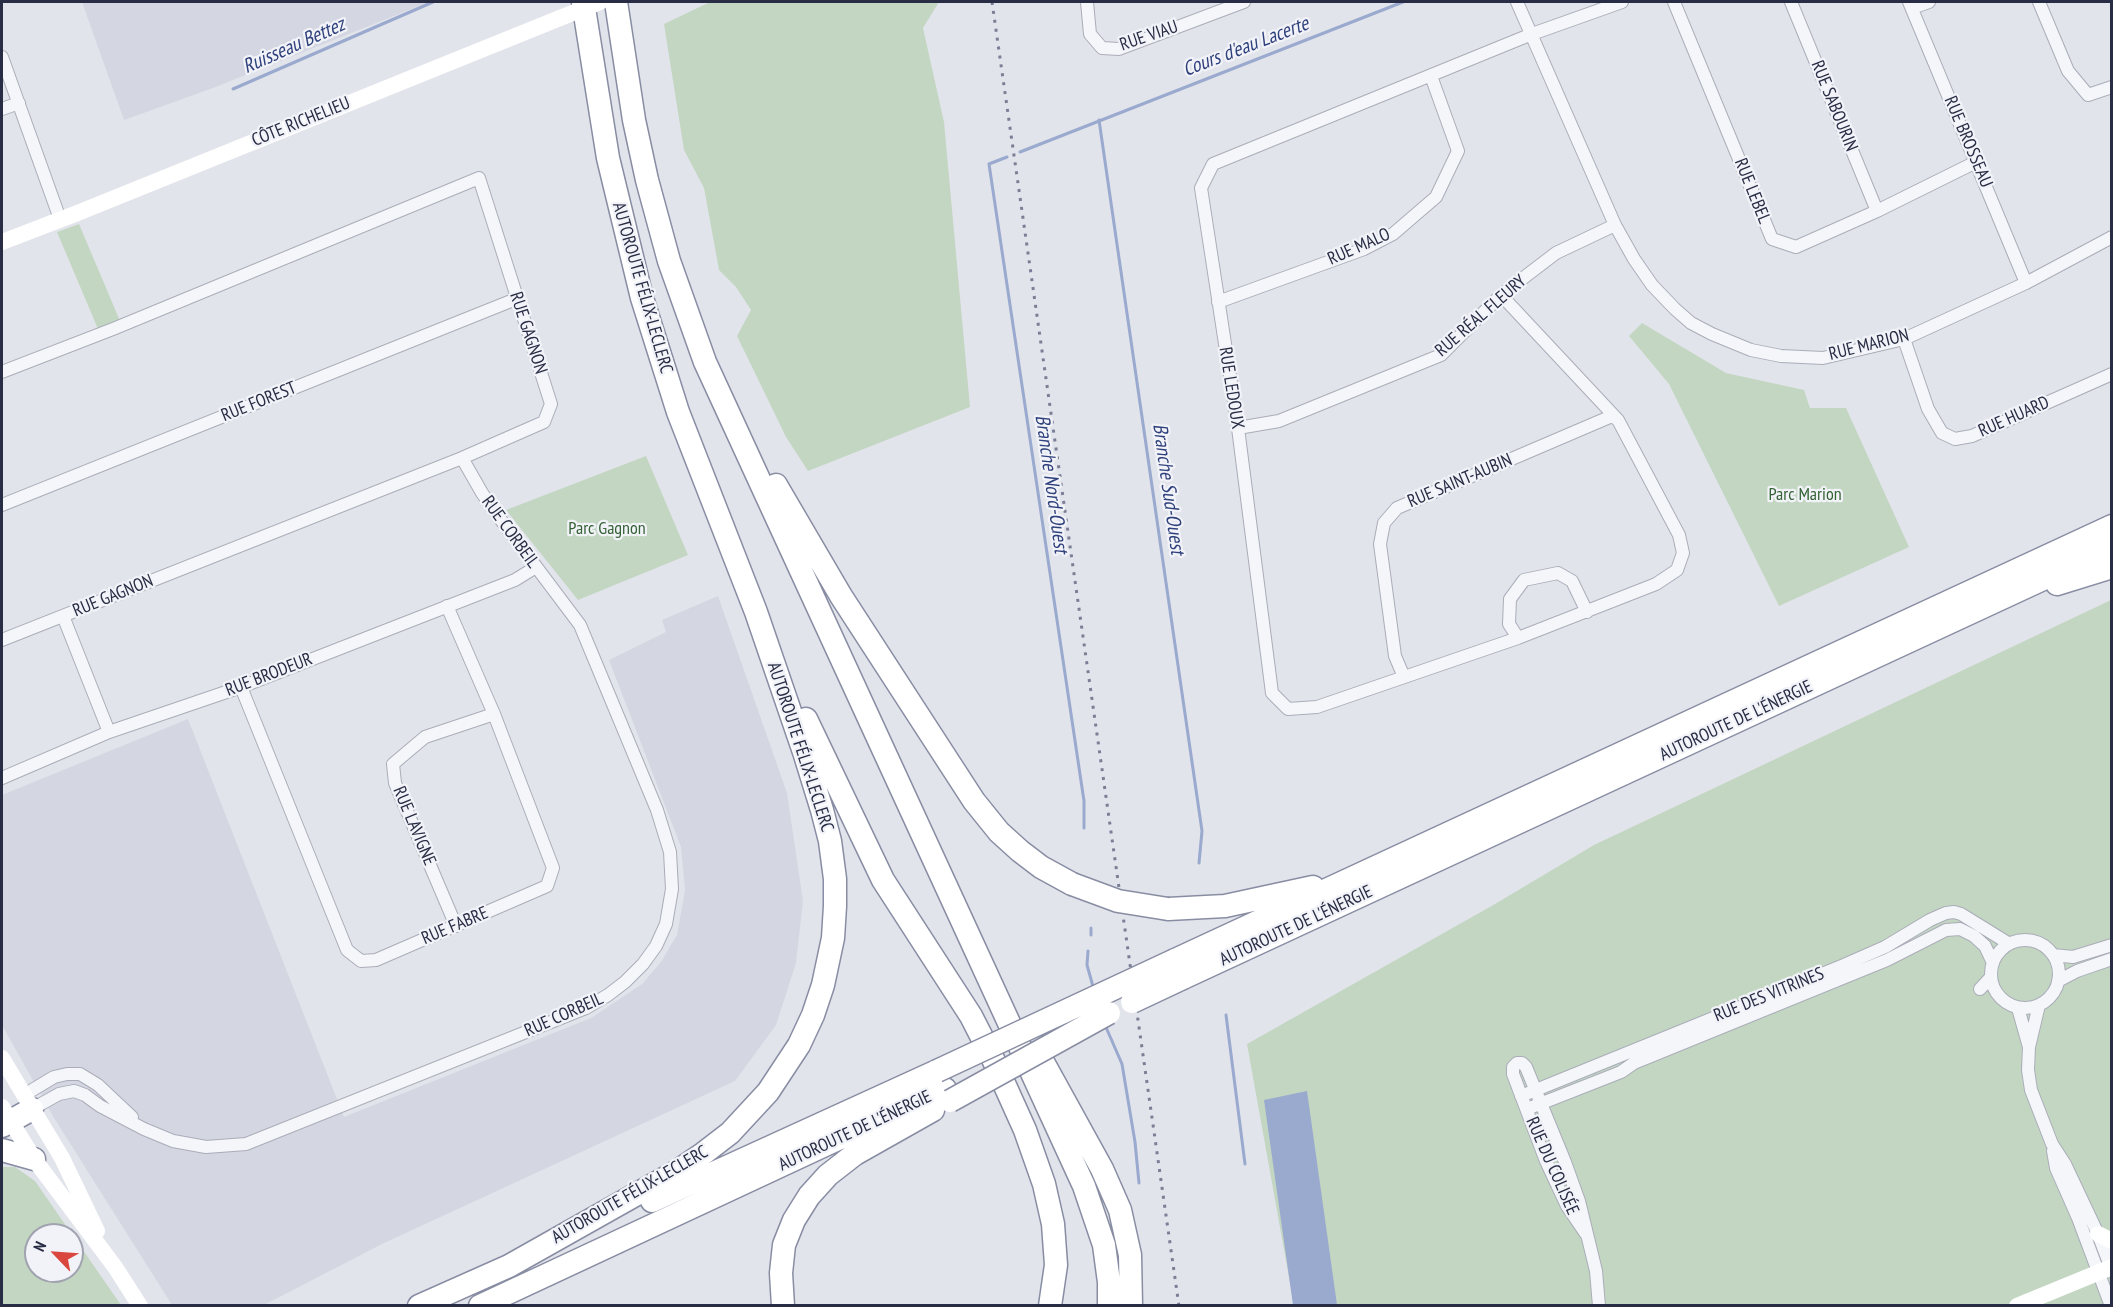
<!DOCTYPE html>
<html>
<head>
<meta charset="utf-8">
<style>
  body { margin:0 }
  #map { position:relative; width:2113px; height:1307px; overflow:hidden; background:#e2e4eb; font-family:"PT Sans Narrow",sans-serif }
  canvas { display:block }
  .frame { position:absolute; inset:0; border:3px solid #282d45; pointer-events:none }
  .north { position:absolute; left:24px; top:1223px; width:60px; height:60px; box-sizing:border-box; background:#f2f3f8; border:2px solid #a1a4b0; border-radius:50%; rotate:295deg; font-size:16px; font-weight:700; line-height:24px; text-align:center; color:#282d45 }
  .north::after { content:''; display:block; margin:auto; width:21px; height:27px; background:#d9473e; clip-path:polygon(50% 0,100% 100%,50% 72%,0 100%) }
</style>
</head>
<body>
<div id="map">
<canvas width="2113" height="1307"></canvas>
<div class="frame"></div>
<div class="north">N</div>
</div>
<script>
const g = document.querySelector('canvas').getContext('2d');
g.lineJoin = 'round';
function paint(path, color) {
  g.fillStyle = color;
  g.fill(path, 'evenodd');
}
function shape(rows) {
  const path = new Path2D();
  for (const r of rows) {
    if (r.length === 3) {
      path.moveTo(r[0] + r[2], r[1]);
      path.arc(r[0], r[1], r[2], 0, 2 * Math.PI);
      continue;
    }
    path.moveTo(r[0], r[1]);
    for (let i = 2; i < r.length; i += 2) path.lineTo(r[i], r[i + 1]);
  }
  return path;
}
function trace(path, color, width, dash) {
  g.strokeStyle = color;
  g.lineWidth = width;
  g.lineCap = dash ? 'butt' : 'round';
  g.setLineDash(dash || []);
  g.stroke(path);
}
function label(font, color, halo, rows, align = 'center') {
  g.font = font + ' "PT Sans Narrow",sans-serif';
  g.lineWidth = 4.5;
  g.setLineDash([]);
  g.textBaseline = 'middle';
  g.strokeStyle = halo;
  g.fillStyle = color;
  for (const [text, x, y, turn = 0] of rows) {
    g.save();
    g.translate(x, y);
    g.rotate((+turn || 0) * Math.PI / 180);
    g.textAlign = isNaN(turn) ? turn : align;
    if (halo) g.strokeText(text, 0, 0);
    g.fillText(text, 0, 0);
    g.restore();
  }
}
paint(shape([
  [82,2,429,2,213,88,124,120],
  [718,596,787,793,803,901,796,963,776,1025,735,1081,382,1244,264,1305,172,1305,54,1118,2,1025,2,795,188,719,344,1117,591,1018,642,984,661,962,677,935,685,890,681,847,609,660,666,632,662,620]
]), '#d4d6e1');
paint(shape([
  [710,2,939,2,923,28,944,122,970,407,808,471,786,437,737,336,751,310,736,287,719,270,704,188,684,150,664,24],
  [79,224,120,321,98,329,57,232],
  [1642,323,1726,373,1804,390,1810,408,1846,408,1909,547,1779,606,1669,384,1629,336],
  [646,456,688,555,578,600,506,510],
  [2111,600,2111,1305,1294,1305,1247,1044,1495,904,1594,845],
  [2,1167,15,1167,35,1181,121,1305,2,1305],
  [36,1235,72,1235,72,1271,36,1271]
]), '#c3d6c2');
paint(shape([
  [1307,1091,1337,1305,1293,1305,1264,1100]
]), '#9aa9ce');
trace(shape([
  [233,89,433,2],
  [1099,120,1202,831,1199,863],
  [1020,152,1403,2],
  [1007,157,989,164,1084,801,1084,828],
  [1091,928,1091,935],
  [1088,951,1087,965,1094,990],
  [1226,1015,1245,1164],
  [1105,1025,1122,1064,1135,1142,1139,1183]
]), '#9aa9ce', 3);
const street = shape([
  [1087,2,1090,34,1102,48,1119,49,1244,2],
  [1517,2,1615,225,1634,259,1652,285,1675,309,1691,323,1712,334,1751,350,1781,356,1823,358,1904,339,2026,283,2112,237],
  [1674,2,1772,239,1796,247,1877,211,1976,162],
  [1791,2,1877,211],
  [1909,2,2026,283],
  [2039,2,2068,71,2088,95,2112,87],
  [1912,8,1929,2],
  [2,57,60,219],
  [2,109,19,103],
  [1501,295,1618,420,1679,535,1683,553,1677,570,1656,584,1518,638,1317,707,1288,709,1272,693,1238,428,1201,188,1213,164,1532,34,1622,2],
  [1218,302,1364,249,1393,234,1436,197,1458,151,1431,76],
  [1904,339,1928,409,1942,433,1955,439,1972,436,2112,374],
  [2,372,113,329,479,178,551,404,544,422,462,458,2,640],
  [1238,428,1279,421,1441,355,1501,295,1556,253,1615,225],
  [2,505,516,299],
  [63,616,109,732],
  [1518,638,1509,624,1510,599,1524,580,1558,573,1572,581,1587,612],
  [1404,677,1395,656,1380,544,1384,523,1397,508,1612,416,1618,420],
  [241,687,347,950,361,961,376,960,547,886,553,868,494,714,447,606],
  [2,778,109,732,241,687,515,580,536,567],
  [456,926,395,783,393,764,425,737,494,714],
  [2025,974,34],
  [2053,955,2073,957,2112,945],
  [2058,981,2077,971,2112,959],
  [1980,989,1991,977],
  [2039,1005,2029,1047,2028,1070,2031,1090,2052,1144,2065,1164,2098,1234,2112,1271],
  [2018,1008,2029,1047],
  [24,1095,54,1077,67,1074,80,1074,98,1085,132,1117],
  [1521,1096,1844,965,1885,947,1930,920,1946,913,1954,912,1961,914,2008,943],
  [32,1109,59,1094,74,1091,85,1095,100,1106,144,1129,173,1141,206,1147,246,1144,586,1008,608,995,625,982,643,964,656,946,666,924,672,889,670,852,657,810,580,625,501,520,482,493,462,458],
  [1527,1109,1621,1072,1634,1063,1887,960,1946,930,1960,929,1974,936,1985,946,1993,963],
  [2053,1151,2056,1168,2078,1218,2111,1306],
  [1586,1234,1567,1206,1546,1161,1513,1074,1513,1067,1517,1063,1522,1063,1526,1067,1565,1162,1579,1201,1596,1271,1599,1306]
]);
const highway = shape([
  [616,2,634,120,647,180,669,261,705,362,1084,1186,1104,1245,1109,1282,1109,1306],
  [776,485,841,596,974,801,999,832,1020,851,1041,867,1072,884],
  [2057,584,2112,567],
  [806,719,883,880,971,1016,993,1059,1025,1130,1044,1184,1053,1224,1056,1265,1050,1306],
  [1168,909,1225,906,1313,887],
  [1175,960,2112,526],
  [1183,978,2112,547],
  [1043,1062,1102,1169,1120,1210,1130,1255,1131,1306],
  [2,1126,32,1109],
  [2,1150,34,1159],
  [652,1201,937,1071],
  [419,1306,509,1266,676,1172,704,1153,730,1133,768,1092,799,1045,813,1015,823,985,833,938,835,906,835,879,830,841,822,810,805,755,756,612,678,412,642,298,608,158,583,2],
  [480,1306,945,1089],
  [783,1306,781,1273,784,1245,794,1220,809,1196,828,1175,855,1154,933,1110]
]);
trace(street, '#aaadb9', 14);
trace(highway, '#888da3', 25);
trace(street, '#f5f6f9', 12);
trace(shape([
  [2,242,75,214,560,18],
  [2,1058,62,1158,97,1231],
  [2,1107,34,1159,115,1267,140,1306],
  [2098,1234,2112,1241],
  [2017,1306,2112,1267]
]), '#fff', 16);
trace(highway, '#fff', 22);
trace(shape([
  [992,2,1179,1306]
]), '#7a7f96', 3, [3, 6]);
const highwayBridge = shape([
  [1072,884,1118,901,1168,909],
  [1132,1002,1183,978],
  [937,1071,1175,960],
  [950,1101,1109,1013]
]);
trace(highwayBridge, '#888da3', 25, []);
trace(shape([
  [560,18,600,2]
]), '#fff', 16);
trace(highwayBridge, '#fff', 22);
label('18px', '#282d45', '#f2f3f8', [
  ["RUE VIAU",1149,36,-19],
  ["RUE SABOURIN",1834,106,68],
  ["CÔTE RICHELIEU",301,122,-22],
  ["RUE BROSSEAU",1968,142,67],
  ["RUE LEBEL",1752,191,68],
  ["RUE MALO",1359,247,-24],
  ["AUTOROUTE FÉLIX-LECLERC",642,288,74],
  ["RUE RÉAL FLEURY",1481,316,-41],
  ["RUE GAGNON",528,333,72],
  ["RUE MARION",1869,345,-14],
  ["RUE LEDOUX",1231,388,81],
  ["RUE FOREST",259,402,-22],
  ["RUE HUARD",2014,417,-24],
  ["RUE SAINT-AUBIN",1460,481,-23],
  ["RUE CORBEIL",510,532,54],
  ["RUE GAGNON",113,596,-22],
  ["RUE BRODEUR",269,675,-21],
  ["AUTOROUTE DE L'ÉNERGIE",1736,721,-25],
  ["AUTOROUTE FÉLIX-LECLERC",800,747,72],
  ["RUE LAVIGNE",414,826,67],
  ["RUE FABRE",455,926,-23],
  ["AUTOROUTE DE L'ÉNERGIE",1296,926,-25],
  ["RUE DES VITRINES",1769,995,-22],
  ["RUE CORBEIL",564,1015,-24],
  ["AUTOROUTE DE L'ÉNERGIE",855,1131,-25],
  ["RUE DU COLISÉE",1552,1166,66],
  ["AUTOROUTE FÉLIX-LECLERC",630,1195,-30]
]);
label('18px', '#346235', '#f2f3f8', [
  ["Parc Marion",1805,495],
  ["Parc Gagnon",607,529]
]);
label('italic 20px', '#2f417c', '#f2f3f8', [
  ["Ruisseau Bettez",294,46,-24],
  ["Cours d'eau Lacerte",1246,47,-21],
  ["Branche Nord-Ouest",1051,484,82],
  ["Branche Sud-Ouest",1168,489,82]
]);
</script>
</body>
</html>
